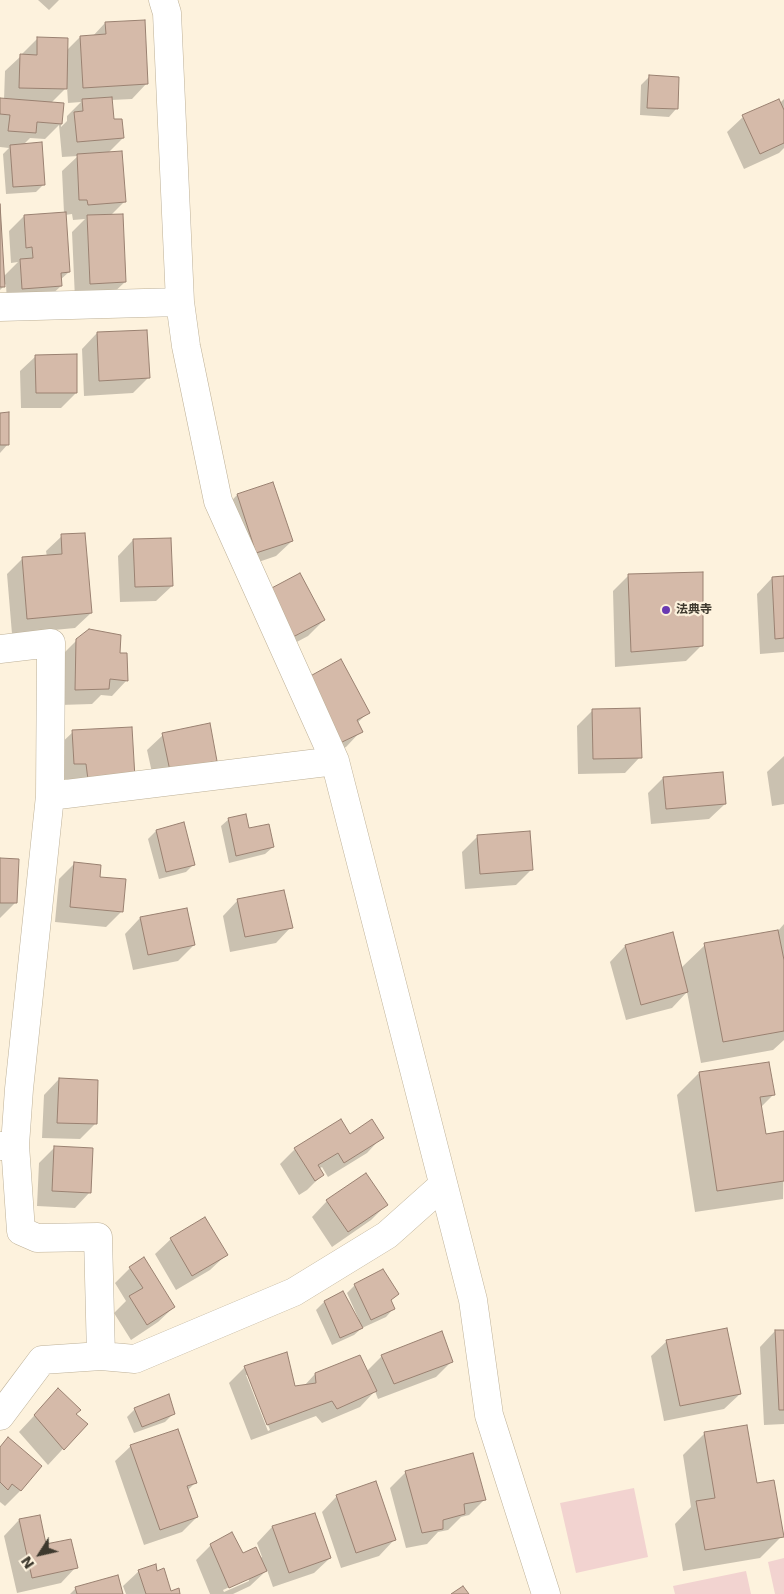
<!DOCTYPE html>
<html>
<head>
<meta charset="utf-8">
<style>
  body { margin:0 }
  #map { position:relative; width:784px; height:1594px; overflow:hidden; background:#fdf2dd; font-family:"DejaVu Sans",sans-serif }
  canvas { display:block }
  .north { position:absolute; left:15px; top:1529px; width:50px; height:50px; -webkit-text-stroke:4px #fdf2dd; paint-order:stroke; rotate:235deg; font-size:14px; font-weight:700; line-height:20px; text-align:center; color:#3e392e }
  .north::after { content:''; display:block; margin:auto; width:18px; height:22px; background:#3e392e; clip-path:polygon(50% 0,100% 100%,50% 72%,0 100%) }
</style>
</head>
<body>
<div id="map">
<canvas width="784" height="1594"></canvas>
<div class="north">N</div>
</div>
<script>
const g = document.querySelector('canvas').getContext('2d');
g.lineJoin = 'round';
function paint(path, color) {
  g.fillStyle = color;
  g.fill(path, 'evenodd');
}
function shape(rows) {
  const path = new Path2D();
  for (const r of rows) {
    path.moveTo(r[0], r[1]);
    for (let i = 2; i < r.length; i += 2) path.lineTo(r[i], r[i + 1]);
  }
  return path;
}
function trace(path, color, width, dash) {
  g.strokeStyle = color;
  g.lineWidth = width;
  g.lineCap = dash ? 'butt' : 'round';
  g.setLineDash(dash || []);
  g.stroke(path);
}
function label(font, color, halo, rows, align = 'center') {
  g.font = font + ' "DejaVu Sans","Noto Sans JP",sans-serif';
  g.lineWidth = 4.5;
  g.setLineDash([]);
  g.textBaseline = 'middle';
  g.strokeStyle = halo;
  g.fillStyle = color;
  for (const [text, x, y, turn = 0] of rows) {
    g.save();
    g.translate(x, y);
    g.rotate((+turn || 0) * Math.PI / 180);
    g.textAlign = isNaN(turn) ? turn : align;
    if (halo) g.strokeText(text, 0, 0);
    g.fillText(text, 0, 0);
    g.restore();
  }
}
paint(shape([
  [634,1488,648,1557,576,1573,560,1503],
  [784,1558,784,1594,775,1594,768,1562],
  [746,1571,751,1594,675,1594,673,1586]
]), '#f2d3d0');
paint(shape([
  [38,0,59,0,49,10],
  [105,23,147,83,132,99,111,100,113,121,123,138,107,154,124,202,110,216,125,282,109,297,75,299,72,232,85,219,73,220,72,214,65,215,69,272,60,280,61,286,45,301,7,304,6,284,0,290,0,224,3,277,18,262,11,263,9,231,24,216,64,213,62,171,78,156,62,157,59,125,45,139,30,138,23,145,44,184,36,192,6,194,3,154,9,148,0,147,0,100,4,100,5,71,21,56,22,56,22,54,38,38,66,51,80,37,92,37],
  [67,87,68,103,81,102,67,116,67,121,61,127,62,104,51,103],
  [649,77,676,109,669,117,640,115,641,85],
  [784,99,784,148,779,153,744,169,727,132,743,117,780,103],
  [97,333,149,377,133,393,84,396,82,349],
  [36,356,76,393,61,408,21,408,20,371],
  [0,414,8,444,0,453],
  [237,495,292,541,276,556,241,568,222,511],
  [62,536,91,613,75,628,12,634,7,574,22,559,47,557,46,551],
  [133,540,172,586,156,601,120,602,118,556],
  [629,575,702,645,686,661,615,667,613,591],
  [772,578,784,578,784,652,760,654,757,594],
  [253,607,324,620,308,636,278,652],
  [77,640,119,655,127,680,112,696,101,695,92,704,60,705,61,656],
  [290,695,368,713,357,723,361,731,346,747,324,758],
  [593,710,640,757,625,773,578,774,577,726],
  [131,729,73,795,71,779,59,779,57,747,73,732],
  [163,735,216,761,200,776,155,786,147,750],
  [784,756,784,804,772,806,767,772],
  [663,778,725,804,709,819,651,824,648,793],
  [229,819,248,830,273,847,265,854,229,863,221,826],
  [156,831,194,864,186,872,159,879,148,839],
  [478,836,532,869,516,885,465,889,462,852],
  [0,860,15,903,0,918],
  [75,863,99,878,121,912,106,927,55,922,59,879],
  [238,900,291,927,276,943,230,952,223,916],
  [140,918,194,945,178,961,133,970,125,934],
  [784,924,784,1040,773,1050,701,1063,687,992,672,1008,626,1020,610,962,625,946,672,933,681,968,705,945,777,932],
  [699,1073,773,1095,761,1107,765,1135,784,1132,783,1199,695,1212,677,1095],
  [59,1079,95,1124,80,1139,42,1138,44,1095],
  [350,1135,382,1137,367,1153,328,1177,322,1167,319,1169,322,1175,307,1190,299,1195,280,1164,295,1149],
  [54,1148,90,1192,75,1208,37,1206,39,1163],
  [327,1201,386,1205,371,1220,332,1247,312,1217],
  [171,1239,226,1255,210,1270,176,1290,155,1254],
  [130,1268,174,1307,158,1322,131,1340,114,1313,126,1301,115,1283],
  [355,1285,397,1294,390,1301,393,1309,386,1317,362,1328,354,1335,332,1345,316,1310,324,1302,342,1293,358,1321,359,1320,347,1293],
  [775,1331,784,1331,784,1424,764,1425,760,1347],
  [667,1341,740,1394,724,1409,664,1421,651,1356],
  [382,1356,452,1361,436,1377,378,1399,375,1391,360,1407,322,1423,316,1416,251,1440,229,1383,245,1367,295,1387,304,1386,315,1374,366,1372],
  [246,1375,248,1375,270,1430,268,1431],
  [58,1390,75,1414,86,1424,48,1465,19,1432],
  [135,1409,173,1414,165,1422,134,1433,127,1417],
  [705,1433,756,1484,782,1536,760,1558,683,1571,675,1524,691,1507,683,1455],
  [131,1446,196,1482,188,1490,197,1517,182,1532,144,1545,115,1461],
  [0,1447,40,1466,20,1491,5,1506,0,1502],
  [406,1472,484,1500,469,1515,461,1517,448,1530,438,1532,427,1544,406,1548,390,1488],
  [337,1496,394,1540,379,1556,341,1568,322,1512],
  [314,1514,330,1558,314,1573,273,1587,267,1570,250,1586,233,1594,210,1594,196,1560,211,1545,260,1558,262,1557,257,1543,272,1527],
  [249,1578,249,1581,224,1592,223,1590],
  [39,1516,45,1545,76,1567,61,1583,17,1593,4,1536,19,1520],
  [139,1571,157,1572,170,1592,179,1594,126,1594,123,1586],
  [76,1588,122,1594,70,1594]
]), '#0003');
const building = shape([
  [145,20,148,84,83,88,80,36,106,34,105,22,145,20],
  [37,37,68,38,67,89,19,88,20,54,37,55,37,37],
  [649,75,679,77,678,109,647,108,649,75],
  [112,97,114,119,122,119,124,138,77,142,74,112,83,111,82,99,112,97],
  [0,98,64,103,62,124,37,122,36,133,8,131,10,115,0,114,0,98],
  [779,99,784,110,784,143,760,154,742,115,779,99],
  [42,142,45,185,13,187,10,145,42,142],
  [122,151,126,202,88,205,87,200,79,200,77,154,122,151],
  [0,204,5,287,0,287,0,204],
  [66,212,70,272,61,273,62,286,22,289,20,259,33,258,32,247,26,248,24,215,66,212],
  [123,214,126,282,90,284,87,215,123,214],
  [147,330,150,378,99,381,97,332,147,330],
  [77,354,77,393,36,393,35,355,77,354],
  [9,412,9,445,0,445,0,413,9,412],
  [273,482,293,541,256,553,237,494,273,482],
  [85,533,92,613,27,619,22,557,62,554,61,534,85,533],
  [171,538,173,586,135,587,133,539,171,538],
  [703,572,703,646,631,652,628,574,703,572],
  [300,573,325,620,293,637,268,590,300,573],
  [784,576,784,638,775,639,772,577,784,576],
  [89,629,121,635,120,653,127,653,128,681,110,679,109,689,75,690,76,639,89,629],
  [341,659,370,713,357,720,363,732,340,743,305,679,341,659],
  [640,708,642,758,593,759,592,709,640,708],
  [210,723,217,761,170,771,162,733,210,723],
  [132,727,135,778,88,780,86,764,74,764,72,730,132,727],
  [723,772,726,804,666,809,663,777,723,772],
  [246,814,249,828,269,824,274,847,236,856,228,818,246,814],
  [184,822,195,865,166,872,156,830,184,822],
  [530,831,533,870,480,874,477,835,530,831],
  [0,858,19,859,17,903,0,903,0,858],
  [74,862,101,865,100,877,126,879,123,912,70,907,74,862],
  [284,890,293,928,245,937,237,899,284,890],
  [187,908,195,945,148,955,140,917,187,908],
  [778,930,784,960,784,1031,723,1042,704,943,778,930],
  [673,932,688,992,641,1005,625,945,673,932],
  [769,1062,775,1095,760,1097,766,1134,784,1131,784,1181,717,1191,699,1072,769,1062],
  [59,1078,98,1080,97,1124,57,1123,59,1078],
  [341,1119,350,1134,372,1119,384,1138,344,1163,338,1153,318,1165,324,1175,315,1181,294,1148,341,1119],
  [54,1146,93,1148,91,1193,52,1191,54,1146],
  [366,1173,388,1205,348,1232,326,1200,366,1173],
  [205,1217,228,1255,192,1276,170,1238,205,1217],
  [144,1257,175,1307,147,1325,129,1296,143,1288,129,1267,144,1257],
  [383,1269,399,1294,391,1300,395,1309,371,1320,354,1284,383,1269],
  [343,1291,363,1328,340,1338,324,1301,343,1291],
  [727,1328,741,1394,680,1406,666,1340,727,1328],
  [775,1330,784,1330,784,1410,779,1410,775,1330],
  [442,1331,453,1362,394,1384,381,1355,442,1331],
  [287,1352,295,1386,316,1383,315,1373,360,1355,377,1391,337,1409,332,1401,267,1425,244,1366,287,1352],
  [58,1388,81,1410,76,1414,88,1424,64,1450,34,1415,58,1388],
  [169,1394,175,1414,142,1427,134,1408,169,1394],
  [747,1425,757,1483,774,1480,784,1537,705,1550,696,1501,715,1498,704,1432,747,1425],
  [178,1429,197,1483,187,1486,198,1517,160,1530,130,1445,178,1429],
  [8,1437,42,1466,21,1491,12,1484,8,1490,0,1482,0,1447,8,1437],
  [473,1453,486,1500,464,1504,465,1514,443,1520,443,1529,422,1533,405,1471,473,1453],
  [376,1481,396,1540,356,1553,336,1495,376,1481],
  [315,1513,331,1558,289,1573,272,1526,315,1513],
  [40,1515,46,1544,71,1539,78,1568,32,1578,19,1519,40,1515],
  [232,1532,243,1553,256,1547,267,1571,229,1588,210,1544,232,1532],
  [156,1564,157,1571,164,1568,171,1591,179,1588,180,1594,146,1594,138,1570,156,1564],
  [118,1575,123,1594,77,1594,75,1587,118,1575],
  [463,1586,469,1594,451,1594,463,1586]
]);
paint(building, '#d5baa9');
trace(building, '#9a8171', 1);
const minor = shape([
  [163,0,167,13,180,302,186,346,218,501,335,761,473,1300,489,1415,546,1594],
  [0,307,180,302],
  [0,649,51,643,50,796],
  [15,1145,19,1089,50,796,335,761],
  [0,1146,15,1145,21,1231,37,1238,98,1237,101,1356],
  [0,1416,42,1360,101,1356,135,1359,294,1292,387,1235,443,1185]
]);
trace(minor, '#bdb097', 29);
trace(minor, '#fff', 28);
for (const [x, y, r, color] of [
  [666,610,5,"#693ab2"]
]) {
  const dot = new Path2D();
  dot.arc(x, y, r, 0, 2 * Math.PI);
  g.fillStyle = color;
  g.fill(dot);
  trace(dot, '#fdf2dd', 2);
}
label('bold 12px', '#3e392e', '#fdf2dd', [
  ["法典寺",676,610]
], 'left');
</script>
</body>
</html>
